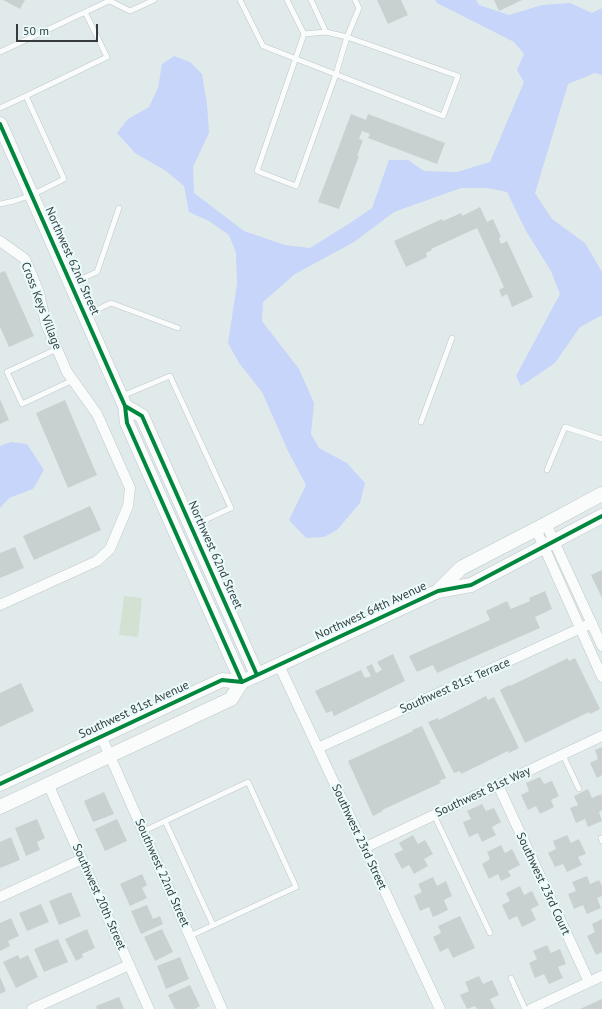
<!DOCTYPE html>
<html>
<head>
<meta charset="utf-8">
<style>
  body { margin:0 }
  #map { position:relative; width:602px; height:1009px; overflow:hidden; background:#e1eaeb; font-family:"PT Sans",sans-serif }
  canvas { display:block }
  .scale { position:absolute; left:16px; top:24px; width:82px; height:18px; box-sizing:border-box; border:2px solid #363c3d; border-top:0; padding-left:5px; font-size:12px; line-height:14px; white-space:nowrap; color:#363c3d; -webkit-text-stroke:3px #eafbfc; paint-order:stroke }
</style>
</head>
<body>
<div id="map">
<canvas width="602" height="1009"></canvas>
<div class="scale">50 m</div>
</div>
<script>
const g = document.querySelector('canvas').getContext('2d');
g.lineJoin = 'round';
function paint(path, color) {
  g.fillStyle = color;
  g.fill(path, 'evenodd');
}
function shape(rows) {
  const path = new Path2D();
  for (const r of rows) {
    path.moveTo(r[0], r[1]);
    for (let i = 2; i < r.length; i += 2) path.lineTo(r[i], r[i + 1]);
  }
  return path;
}
function trace(path, color, width, dash) {
  g.strokeStyle = color;
  g.lineWidth = width;
  g.lineCap = dash ? 'butt' : 'round';
  g.setLineDash(dash || []);
  g.stroke(path);
}
function label(font, color, halo, rows, align = 'center') {
  g.font = font + ' "PT Sans",sans-serif';
  g.lineWidth = 4;
  g.setLineDash([]);
  g.textBaseline = 'middle';
  g.strokeStyle = halo;
  g.fillStyle = color;
  for (const [text, x, y, turn = 0] of rows) {
    g.save();
    g.translate(x, y);
    g.rotate((+turn || 0) * Math.PI / 180);
    g.textAlign = isNaN(turn) ? turn : align;
    if (halo) g.strokeText(text, 0, 0);
    g.fillText(text, 0, 0);
    g.restore();
  }
}
paint(shape([
  [124,596,142,598,138,637,119,635]
]), '#d2e1d1');
paint(shape([
  [435,0,476,0,479,5,509,15,542,5,570,3,592,13,602,8,602,75,595,73,568,84,535,193,552,219,585,243,602,272,602,315,580,327,555,363,521,386,516,376,560,294,551,271,526,231,507,192,487,188,461,188,394,212,354,242,295,274,263,302,262,321,299,369,314,403,311,434,319,448,347,463,365,483,360,503,337,530,324,537,306,538,289,520,306,485,288,451,262,392,239,363,228,343,237,284,236,253,229,235,209,221,189,212,184,186,166,171,135,153,117,133,128,119,149,107,158,88,162,64,174,56,190,62,202,74,207,104,209,133,193,167,194,193,244,231,285,245,310,248,350,223,372,208,389,160,408,160,424,171,457,172,490,162,524,82,517,70,524,54,514,42,437,3],
  [11,442,27,444,44,470,33,489,9,498,0,508,0,446]
]), '#c6d5f9');
paint(shape([
  [3,0,25,0,20,9],
  [377,0,401,0,408,15,388,24],
  [494,0,522,0,499,11],
  [351,114,366,120,368,114,445,143,437,164,368,138,370,134,362,131,359,139,363,140,357,156,359,156,339,209,318,202],
  [480,207,487,222,493,219,501,237,499,238,501,244,507,241,533,297,512,307,507,294,502,297,499,290,504,287,477,228,431,249,432,250,426,253,427,257,406,267,394,241,442,219,443,221,461,213,462,216],
  [5,271,34,336,9,347,0,327,0,273],
  [0,399,9,420,0,424],
  [65,400,97,475,68,488,36,413],
  [90,506,101,530,34,560,23,536],
  [15,547,24,568,0,578,0,553],
  [602,570,602,598,591,575],
  [545,591,552,609,535,617,540,628,437,673,433,665,417,672,409,656,490,620,486,611,507,601,511,609,530,601,529,598],
  [393,654,405,681,334,716,332,711,326,713,315,691,361,670,365,678,371,676,366,667,372,664,376,673,382,670,377,662],
  [568,658,569,661,575,658,600,709,590,714,589,712,525,743,500,690,509,685,510,686],
  [21,683,34,711,0,727,0,693],
  [486,696,488,700,494,697,519,748,509,753,508,751,461,774,460,771,454,773,428,722,438,718,439,720],
  [422,726,446,778,439,781,441,783,382,810,383,811,373,816,348,761,413,731,412,730],
  [602,747,602,775,597,778,590,763,598,759,595,750],
  [540,777,544,784,552,781,559,796,551,800,554,807,540,814,536,806,528,810,521,795,529,791,526,783],
  [588,789,592,798,601,794,602,797,602,810,599,812,602,821,588,827,585,819,576,823,570,808,578,805,574,796],
  [104,792,114,814,93,822,84,801],
  [482,804,486,811,494,808,501,822,492,827,496,835,482,842,478,833,469,837,463,822,471,819,467,811],
  [37,819,45,838,37,842,40,850,26,856,15,828],
  [117,819,127,841,105,851,95,829],
  [413,835,418,844,425,840,433,854,424,859,428,866,414,874,409,865,402,869,394,854,403,850,399,843],
  [567,835,571,843,579,839,586,854,578,857,582,865,567,872,563,864,555,867,548,853,556,849,553,841],
  [11,837,20,860,0,868,0,842],
  [501,845,505,853,512,849,520,865,508,871,511,876,501,881,498,874,489,879,482,864,490,859,487,852],
  [142,874,147,885,142,888,147,898,130,906,120,884],
  [587,876,590,884,599,880,602,886,602,896,597,898,601,908,587,914,583,905,574,909,568,894,576,891,572,882],
  [433,877,437,886,446,881,452,896,444,900,448,910,433,917,429,907,420,911,414,896,422,892,418,884],
  [520,886,524,895,532,891,539,905,531,909,536,920,522,927,517,916,509,920,502,905,510,901,506,893],
  [71,892,81,916,59,925,49,901],
  [41,904,49,922,27,931,19,913],
  [147,905,153,919,160,916,163,924,141,934,131,911],
  [460,916,475,948,453,958,448,948,440,952,433,937,441,933,438,926],
  [11,918,19,936,8,941,10,946,0,951,0,923],
  [602,919,602,952,596,955,587,936,595,932,592,924],
  [87,929,95,948,82,954,83,957,76,961,65,939],
  [162,929,173,952,155,961,144,937],
  [58,939,68,962,44,972,34,949],
  [547,945,551,953,560,949,566,964,558,967,563,978,549,984,544,974,535,978,529,963,537,959,533,951],
  [18,955,20,959,28,955,38,977,16,988,3,962],
  [180,957,189,979,166,989,157,966],
  [479,976,483,984,492,980,499,995,490,999,495,1009,477,1009,475,1006,467,1009,460,995,469,991,465,982],
  [0,977,6,991,0,994],
  [190,985,200,1006,195,1009,175,1009,168,995],
  [119,997,124,1009,97,1009,96,1006],
  [602,999,602,1009,580,1009]
]), '#c9d0d0');
const lane = shape([
  [240,0,263,46,443,116,458,76,347,37,326,32],
  [287,0,304,34,257,171,296,186,336,74,347,37,359,8,355,0],
  [110,1,130,11,154,0],
  [304,34,326,32,311,0],
  [0,52,111,0],
  [0,108,26,96],
  [0,204,14,201,32,195,64,179,26,96,107,57,85,12],
  [72,283,97,272,119,208],
  [86,315,111,303,178,328],
  [57,349,7,372,22,404,73,380],
  [122,396,170,376,231,508,192,526],
  [421,422,452,338],
  [547,470,565,427,602,439],
  [563,755,579,789],
  [434,815,490,933],
  [165,821,213,925],
  [144,831,248,782,296,887,190,936],
  [601,838,602,841],
  [511,978,525,1009]
]);
const street = shape([
  [0,241,25,259,39,293,46,324,67,372,97,414,130,488,128,506,110,549,97,561,0,605],
  [546,524,602,646],
  [536,529,602,677],
  [279,665,440,1009],
  [101,736,222,1009],
  [318,748,592,623],
  [48,784,149,1009],
  [498,785,589,982],
  [364,848,602,736],
  [0,897,82,859],
  [32,1009,129,965],
  [531,1009,602,976]
]);
const secondary = shape([
  [0,124,125,406,127,423,242,682],
  [125,406,142,416,257,675],
  [438,591,461,568,546,524,602,494],
  [0,784,222,680,242,682,438,591,471,585,602,516],
  [0,807,231,699,242,682]
]);
trace(lane, '#bfc6c7', 6);
trace(street, '#bfc6c7', 11);
trace(secondary, '#bfc6c7', 15);
trace(lane, '#fafcfc', 5);
trace(street, '#fafcfc', 10);
trace(secondary, '#fafcfc', 14);
trace(shape([
  [0,124,125,406,127,423,242,682],
  [125,406,142,416,257,675],
  [0,784,222,680,242,682,438,591,471,585,602,516]
]), '#00873e', 4);
label('12px', '#363c3d', '#eafbfc', [
  ["Northwest 62nd Street",72,261,66],
  ["Cross Keys Village",41,306,69],
  ["Northwest 62nd Street",215,555,66],
  ["Northwest 64th Avenue",371,611,-25],
  ["Southwest 81st Terrace",455,686,-24],
  ["Southwest 81st Avenue",134,710,-25],
  ["Southwest 81st Way",483,792,-25],
  ["Southwest 23rd Street",359,837,65],
  ["Southwest 22nd Street",162,873,66],
  ["Southwest 23rd Court",543,884,65],
  ["Southwest 20th Street",99,897,66]
]);
</script>
</body>
</html>
